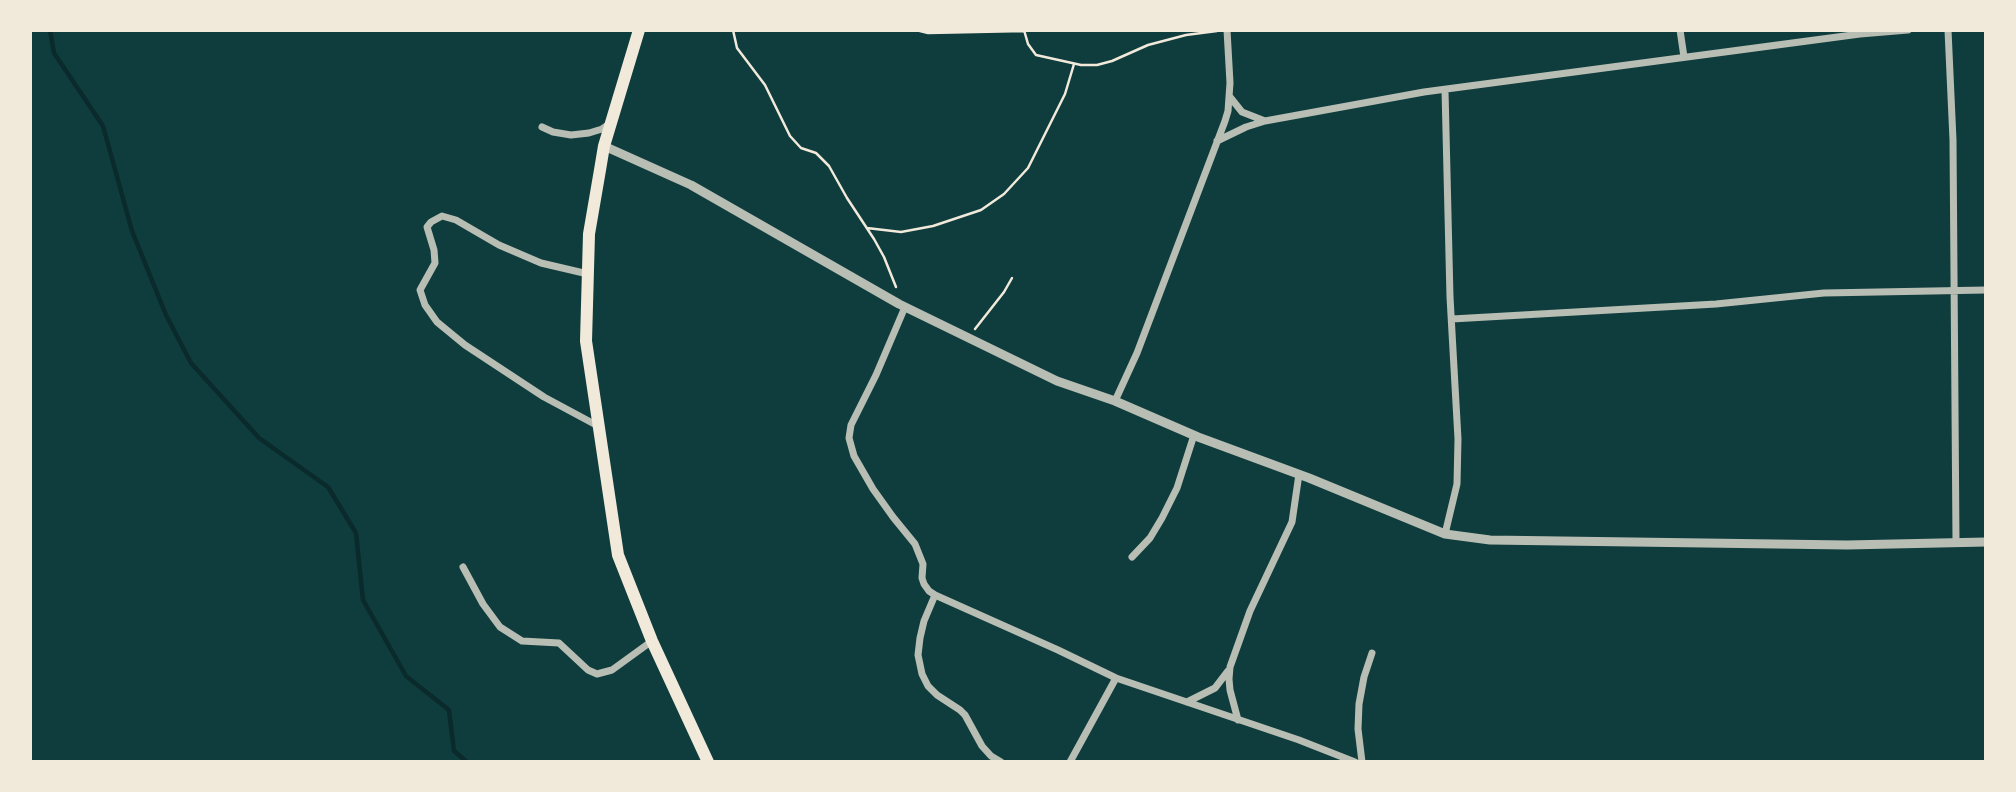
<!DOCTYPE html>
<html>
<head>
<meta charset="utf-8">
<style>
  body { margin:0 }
  #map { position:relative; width:2016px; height:792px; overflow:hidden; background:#0f3d3e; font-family:Jost,sans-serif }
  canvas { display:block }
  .frame { position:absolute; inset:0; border:32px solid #f1e9da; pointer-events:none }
</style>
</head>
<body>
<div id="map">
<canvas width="2016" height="792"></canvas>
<div class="frame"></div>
</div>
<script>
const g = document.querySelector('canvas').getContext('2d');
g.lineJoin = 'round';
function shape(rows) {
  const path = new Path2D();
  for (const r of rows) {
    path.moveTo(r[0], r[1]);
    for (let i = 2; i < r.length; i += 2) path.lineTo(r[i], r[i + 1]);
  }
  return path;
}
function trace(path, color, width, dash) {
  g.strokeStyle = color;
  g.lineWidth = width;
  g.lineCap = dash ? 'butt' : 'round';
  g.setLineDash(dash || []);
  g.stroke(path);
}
trace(shape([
  [50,30,54,53,103,126,132,231,166,315,191,363,259,438,328,487,356,533,363,600,406,676,449,710,454,751,467,762]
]), '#0a2a2b', 4.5);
trace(shape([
  [733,30,737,48,765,85,790,136,801,148,816,153,829,166,847,198,874,239,884,257,896,287],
  [916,30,928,33,1024,31],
  [1024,30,1028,44,1036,55,1081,65,1097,65,1112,61,1148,45,1186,35,1217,31],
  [867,228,901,232,933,226,981,210,1004,194,1028,168,1065,94,1074,64],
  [975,329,1004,292,1012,278]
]), '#f1e9da', 2.5);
trace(shape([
  [1680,30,1684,57],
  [1948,30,1953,140,1956,542],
  [1230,97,1242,112,1265,121],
  [542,127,553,132,571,135,589,133,602,129,611,123],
  [1217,141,1246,127,1265,121,1424,92,1860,34,1908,30],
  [588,274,541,263,499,245,456,220,442,216,431,222,427,227,434,250,435,263,420,290,425,305,437,322,465,345,544,397,598,426],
  [905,307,876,375,851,425,849,438,854,456,873,489,893,517,915,544,923,564,922,578,924,584,929,591,935,595,1058,650,1116,678,1299,740,1355,762],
  [1452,319,1716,304,1824,293,1986,290],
  [1115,401,1137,353,1225,121,1228,111,1230,83,1227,30],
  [1445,534,1457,484,1458,439,1450,297,1445,90],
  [1132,557,1150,538,1162,518,1177,488,1194,435],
  [463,567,483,604,500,627,522,641,559,643,588,670,597,674,612,670,652,641],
  [935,595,924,621,920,638,918,655,922,674,928,686,937,695,960,710,965,715,982,746,991,756,1001,762],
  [1187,702,1215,688,1228,671],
  [1238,720,1230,690,1229,679,1230,667,1250,611,1292,522,1299,474],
  [1070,762,1116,678],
  [1362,762,1358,729,1359,704,1364,677,1372,653]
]), '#b8beb3', 7);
trace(shape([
  [604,146,691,185,899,304,1057,381,1115,401,1198,437,1309,478,1445,534,1490,540,1847,545,1986,542]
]), '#b8beb3', 9);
trace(shape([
  [639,30,604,146,600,170,589,234,586,341,618,555,652,641,708,762]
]), '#f1e9da', 12);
</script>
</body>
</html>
